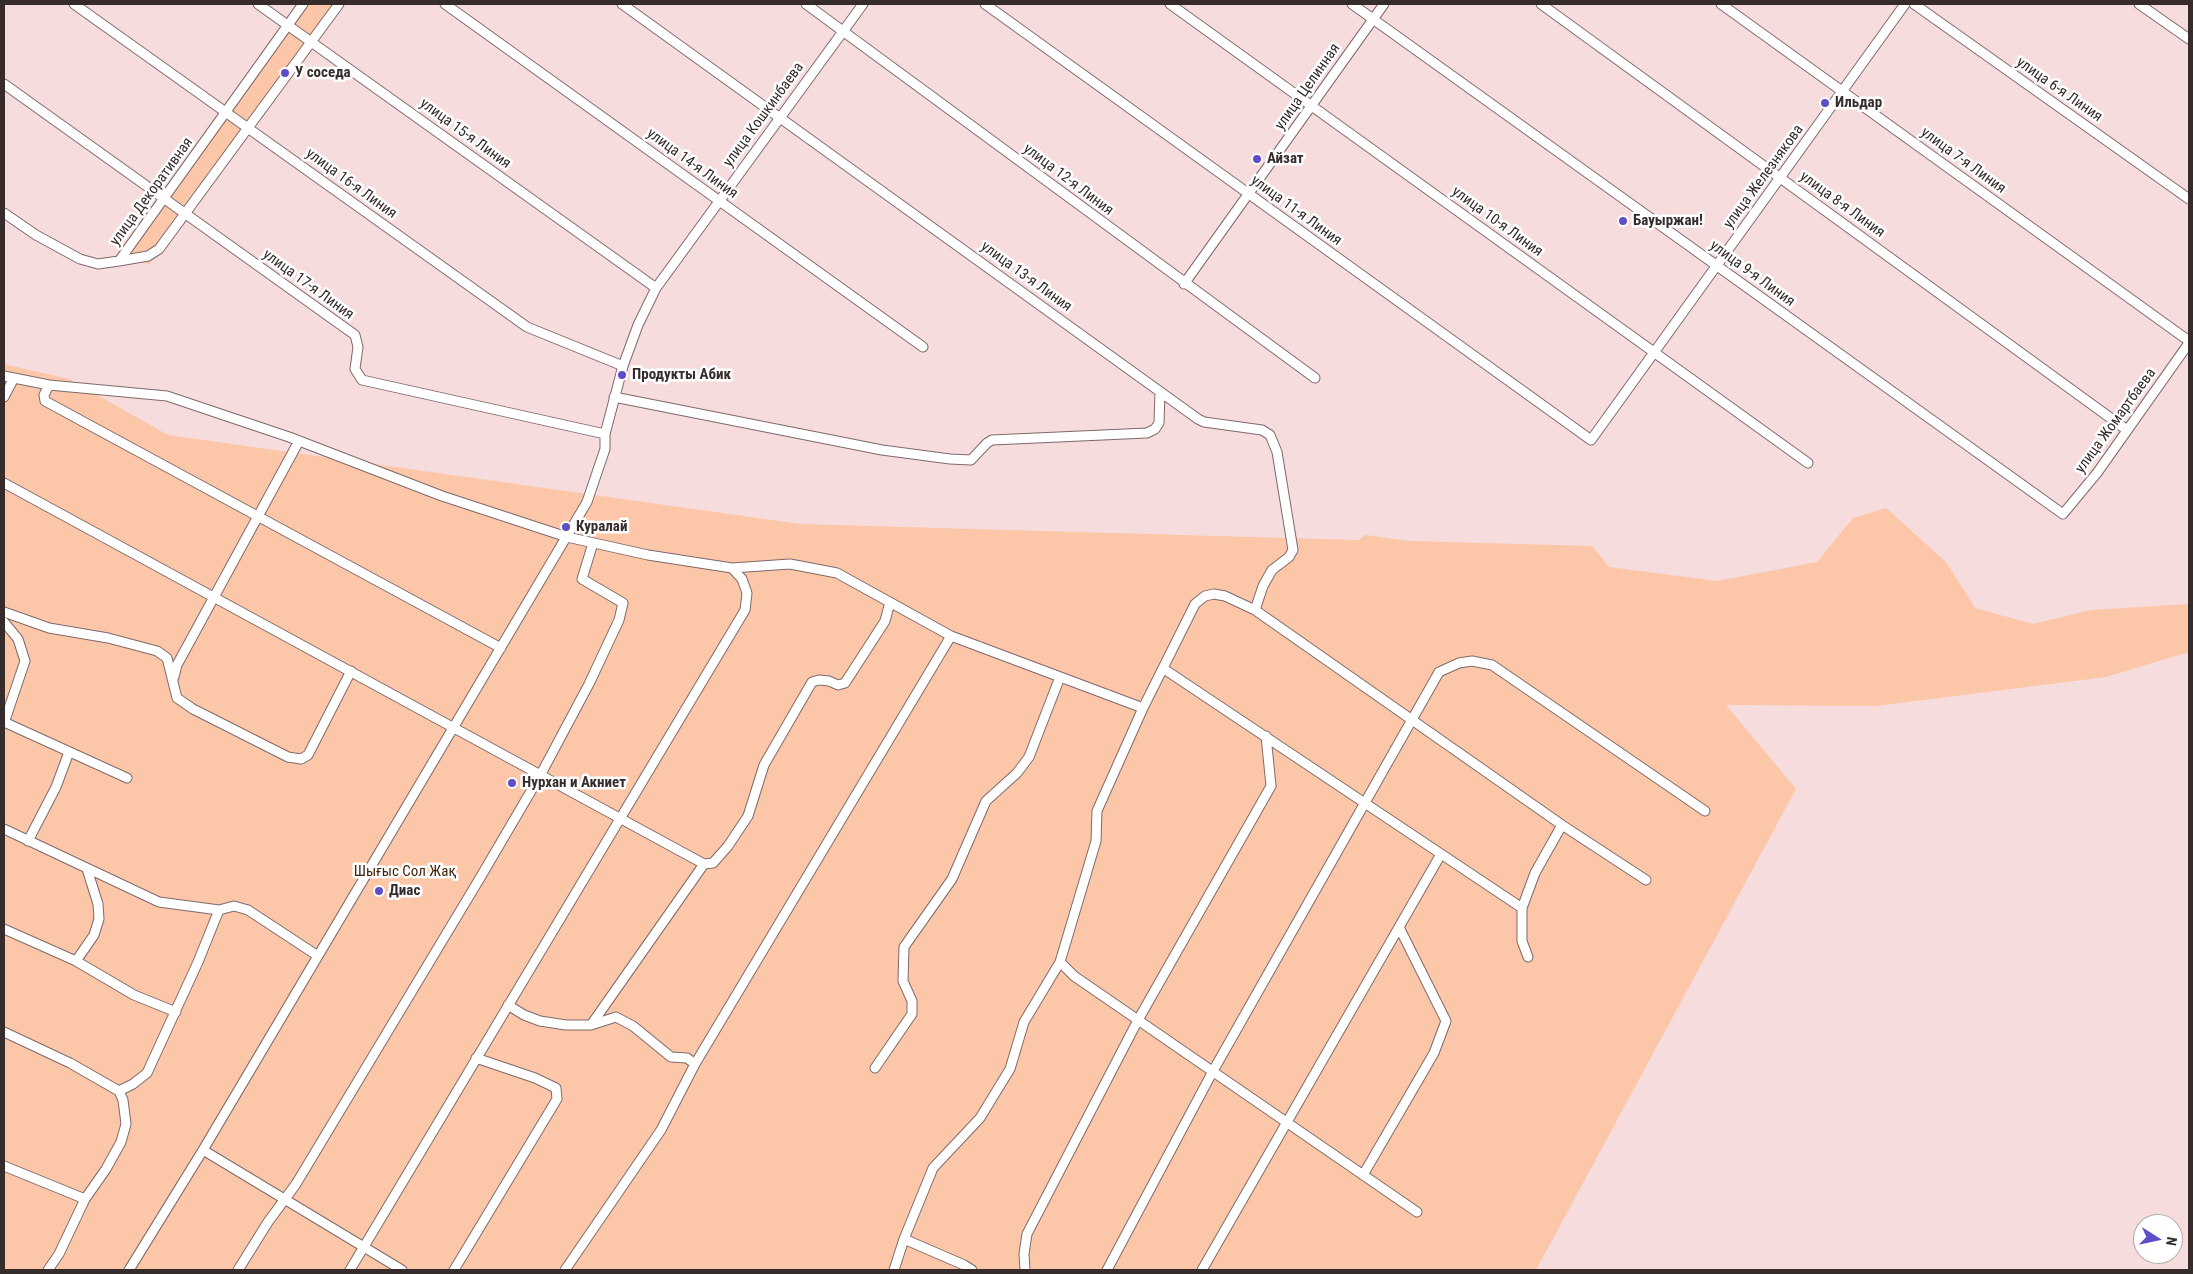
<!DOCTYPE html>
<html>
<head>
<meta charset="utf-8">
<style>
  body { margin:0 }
  #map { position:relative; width:2193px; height:1274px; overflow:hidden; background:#f6dcdd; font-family:"Roboto Condensed",sans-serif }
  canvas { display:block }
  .frame { position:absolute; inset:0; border:5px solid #362c2c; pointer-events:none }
  .north { position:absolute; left:2133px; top:1214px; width:50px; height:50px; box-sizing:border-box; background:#fff; border:1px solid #afabab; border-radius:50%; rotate:100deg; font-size:14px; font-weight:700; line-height:20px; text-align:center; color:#362c2c }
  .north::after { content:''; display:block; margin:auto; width:18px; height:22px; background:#5d4dc6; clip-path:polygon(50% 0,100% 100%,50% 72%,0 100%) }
</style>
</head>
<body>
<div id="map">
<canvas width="2193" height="1274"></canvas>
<div class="frame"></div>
<div class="north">N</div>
</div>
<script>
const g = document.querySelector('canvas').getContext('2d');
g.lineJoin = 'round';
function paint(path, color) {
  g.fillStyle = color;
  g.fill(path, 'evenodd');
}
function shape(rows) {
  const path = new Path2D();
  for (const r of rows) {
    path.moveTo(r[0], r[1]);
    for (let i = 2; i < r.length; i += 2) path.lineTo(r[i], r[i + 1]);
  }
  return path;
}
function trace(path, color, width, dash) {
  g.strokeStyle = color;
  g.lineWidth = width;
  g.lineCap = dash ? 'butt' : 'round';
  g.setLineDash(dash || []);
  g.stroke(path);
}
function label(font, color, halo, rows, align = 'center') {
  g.font = font + ' "Roboto Condensed",sans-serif';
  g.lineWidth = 5;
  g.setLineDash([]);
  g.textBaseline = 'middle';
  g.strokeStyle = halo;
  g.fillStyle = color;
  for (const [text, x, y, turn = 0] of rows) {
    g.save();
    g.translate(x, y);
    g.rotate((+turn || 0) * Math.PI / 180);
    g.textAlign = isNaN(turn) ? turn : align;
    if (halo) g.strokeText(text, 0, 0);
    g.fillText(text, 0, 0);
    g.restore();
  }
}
paint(shape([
  [300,4,335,4,149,265,123,251],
  [4,364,69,379,168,435,800,524,1358,540,1366,535,1410,541,1592,546,1609,567,1717,581,1817,562,1853,518,1886,508,1946,562,1975,608,2033,624,2091,610,2189,604,2189,652,2106,677,1876,706,1726,705,1796,789,1536,1270,4,1270]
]), '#fbc7a8');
const street = shape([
  [74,4,527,327,623,366],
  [258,4,656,288],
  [303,4,119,261,148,256,159,249,339,4],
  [445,4,923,347],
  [622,4,1198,419,1204,422,1262,430,1270,435,1277,452,1293,550,1289,557,1272,570,1263,586,1255,610],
  [806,4,1315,378],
  [985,4,1591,440,1905,4],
  [1170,4,1808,463],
  [1352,4,2063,514,2097,473,2189,343],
  [1541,4,2127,430],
  [1721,4,2189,341],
  [1914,4,2189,199],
  [2139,4,2189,39],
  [4,84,355,335,358,347,355,369,362,380,605,434],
  [4,213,36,235,80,259,98,264,119,261],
  [1184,284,1384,4],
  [4,376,49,385,167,396,289,437,442,496,567,537,648,555,732,568,790,564,837,573,951,636,1143,708],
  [49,385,44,395,45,401,501,648],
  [4,397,14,378],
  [614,397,882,450,950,459,971,460,987,443,992,440,1147,433,1155,429,1159,423,1160,392],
  [4,483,704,864],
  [4,612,49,628,108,638,157,651,167,658,177,698,193,709,288,757,301,759,308,755,351,671],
  [4,622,18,639,25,661,4,723],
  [1164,669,1522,908],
  [174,677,177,665,299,441],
  [4,722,127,778],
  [4,829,159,902,219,910,234,906,248,910,318,956],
  [28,841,56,787,69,752],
  [4,929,76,961,94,935,99,919,98,904,87,869],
  [1528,957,1522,941,1522,908,1535,873,1562,825],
  [76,961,134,995,176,1012],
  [1060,962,1074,976,1417,1212],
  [508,1005,524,1015,540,1021,566,1025,591,1025,704,864,713,863,728,846,748,816,764,765,812,682,819,680,829,681,838,685,845,683,885,621,890,602],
  [591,1025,616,1017,633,1026,671,1057,687,1058,695,1064],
  [4,1032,70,1063,119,1091,133,1084,147,1073,198,962,219,910],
  [875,1068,912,1014,912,1001,903,981,904,947,952,879,986,801,1017,773,1029,757,1060,677],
  [203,1150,402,1270],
  [4,1166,85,1199],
  [1363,1175,1434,1053,1446,1021,1399,927],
  [904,1239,964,1265,972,1270],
  [48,1270,59,1254,85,1199,106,1169,121,1142,126,1124,123,1100,119,1091],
  [129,1270,203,1150,587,502,605,449,605,434,623,366,638,325,656,288,863,4],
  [238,1270,268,1222,296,1184,480,878,541,774,589,684,619,620,623,603,582,579,593,543],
  [350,1270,745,610,747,593,742,579,732,568],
  [454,1270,557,1099,556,1088,535,1078,476,1058],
  [565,1270,661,1130,695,1064,951,636],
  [894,1270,904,1239,933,1168,980,1118,1010,1069,1024,1022,1060,962,1096,841,1097,811,1143,708,1195,604,1205,596,1214,594,1225,596,1255,610,1562,825,1646,880],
  [1025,1270,1024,1254,1027,1234,1138,1020,1271,786,1266,736],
  [1107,1270,1213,1071,1439,672,1459,663,1472,661,1492,665,1705,811],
  [1202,1270,1441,854]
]);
trace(street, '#80696a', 11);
trace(street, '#fff', 9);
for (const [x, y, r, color] of [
  [285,73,5,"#5d4dc6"],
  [1825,103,5,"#5d4dc6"],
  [1257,159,5,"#5d4dc6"],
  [1623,221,5,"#5d4dc6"],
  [622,375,5,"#5d4dc6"],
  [566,527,5,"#5d4dc6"],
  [512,783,5,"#5d4dc6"],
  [379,891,5,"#5d4dc6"]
]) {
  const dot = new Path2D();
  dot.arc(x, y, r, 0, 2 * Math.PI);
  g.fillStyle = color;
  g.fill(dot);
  trace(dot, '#fff', 2);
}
label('bold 15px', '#362c2c', '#fff', [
  ["У соседа",295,73],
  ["Ильдар",1835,103],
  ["Айзат",1267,159],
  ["Бауыржан!",1633,221],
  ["Продукты Абик",632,375],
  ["Куралай",576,527],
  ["Нурхан и Акниет",522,783],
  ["Диас",389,891]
], 'left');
label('15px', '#362c2c', '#fff', [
  ["улица Целинная",1308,87,-55],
  ["улица 6-я Линия",2059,90,35],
  ["улица Кошкинбаева",764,115,-54],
  ["улица 15-я Линия",465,134,36],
  ["улица 7-я Линия",1963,161,36],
  ["улица 14-я Линия",692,164,36],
  ["улица Железнякова",1764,177,-54],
  ["улица 12-я Линия",1068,180,37],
  ["улица 16-я Линия",351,184,36],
  ["улица Декоративная",152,192,-54],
  ["улица 8-я Линия",1842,205,36],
  ["улица 11-я Линия",1296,211,36],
  ["улица 10-я Линия",1497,222,36],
  ["улица 9-я Линия",1752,274,36],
  ["улица 13-я Линия",1026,277,36],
  ["улица 17-я Линия",308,285,36],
  ["улица Жомартбаева",2116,421,-54]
]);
label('15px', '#43240f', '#fff', [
  ["Шығыс Сол Жақ",405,872]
]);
</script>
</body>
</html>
